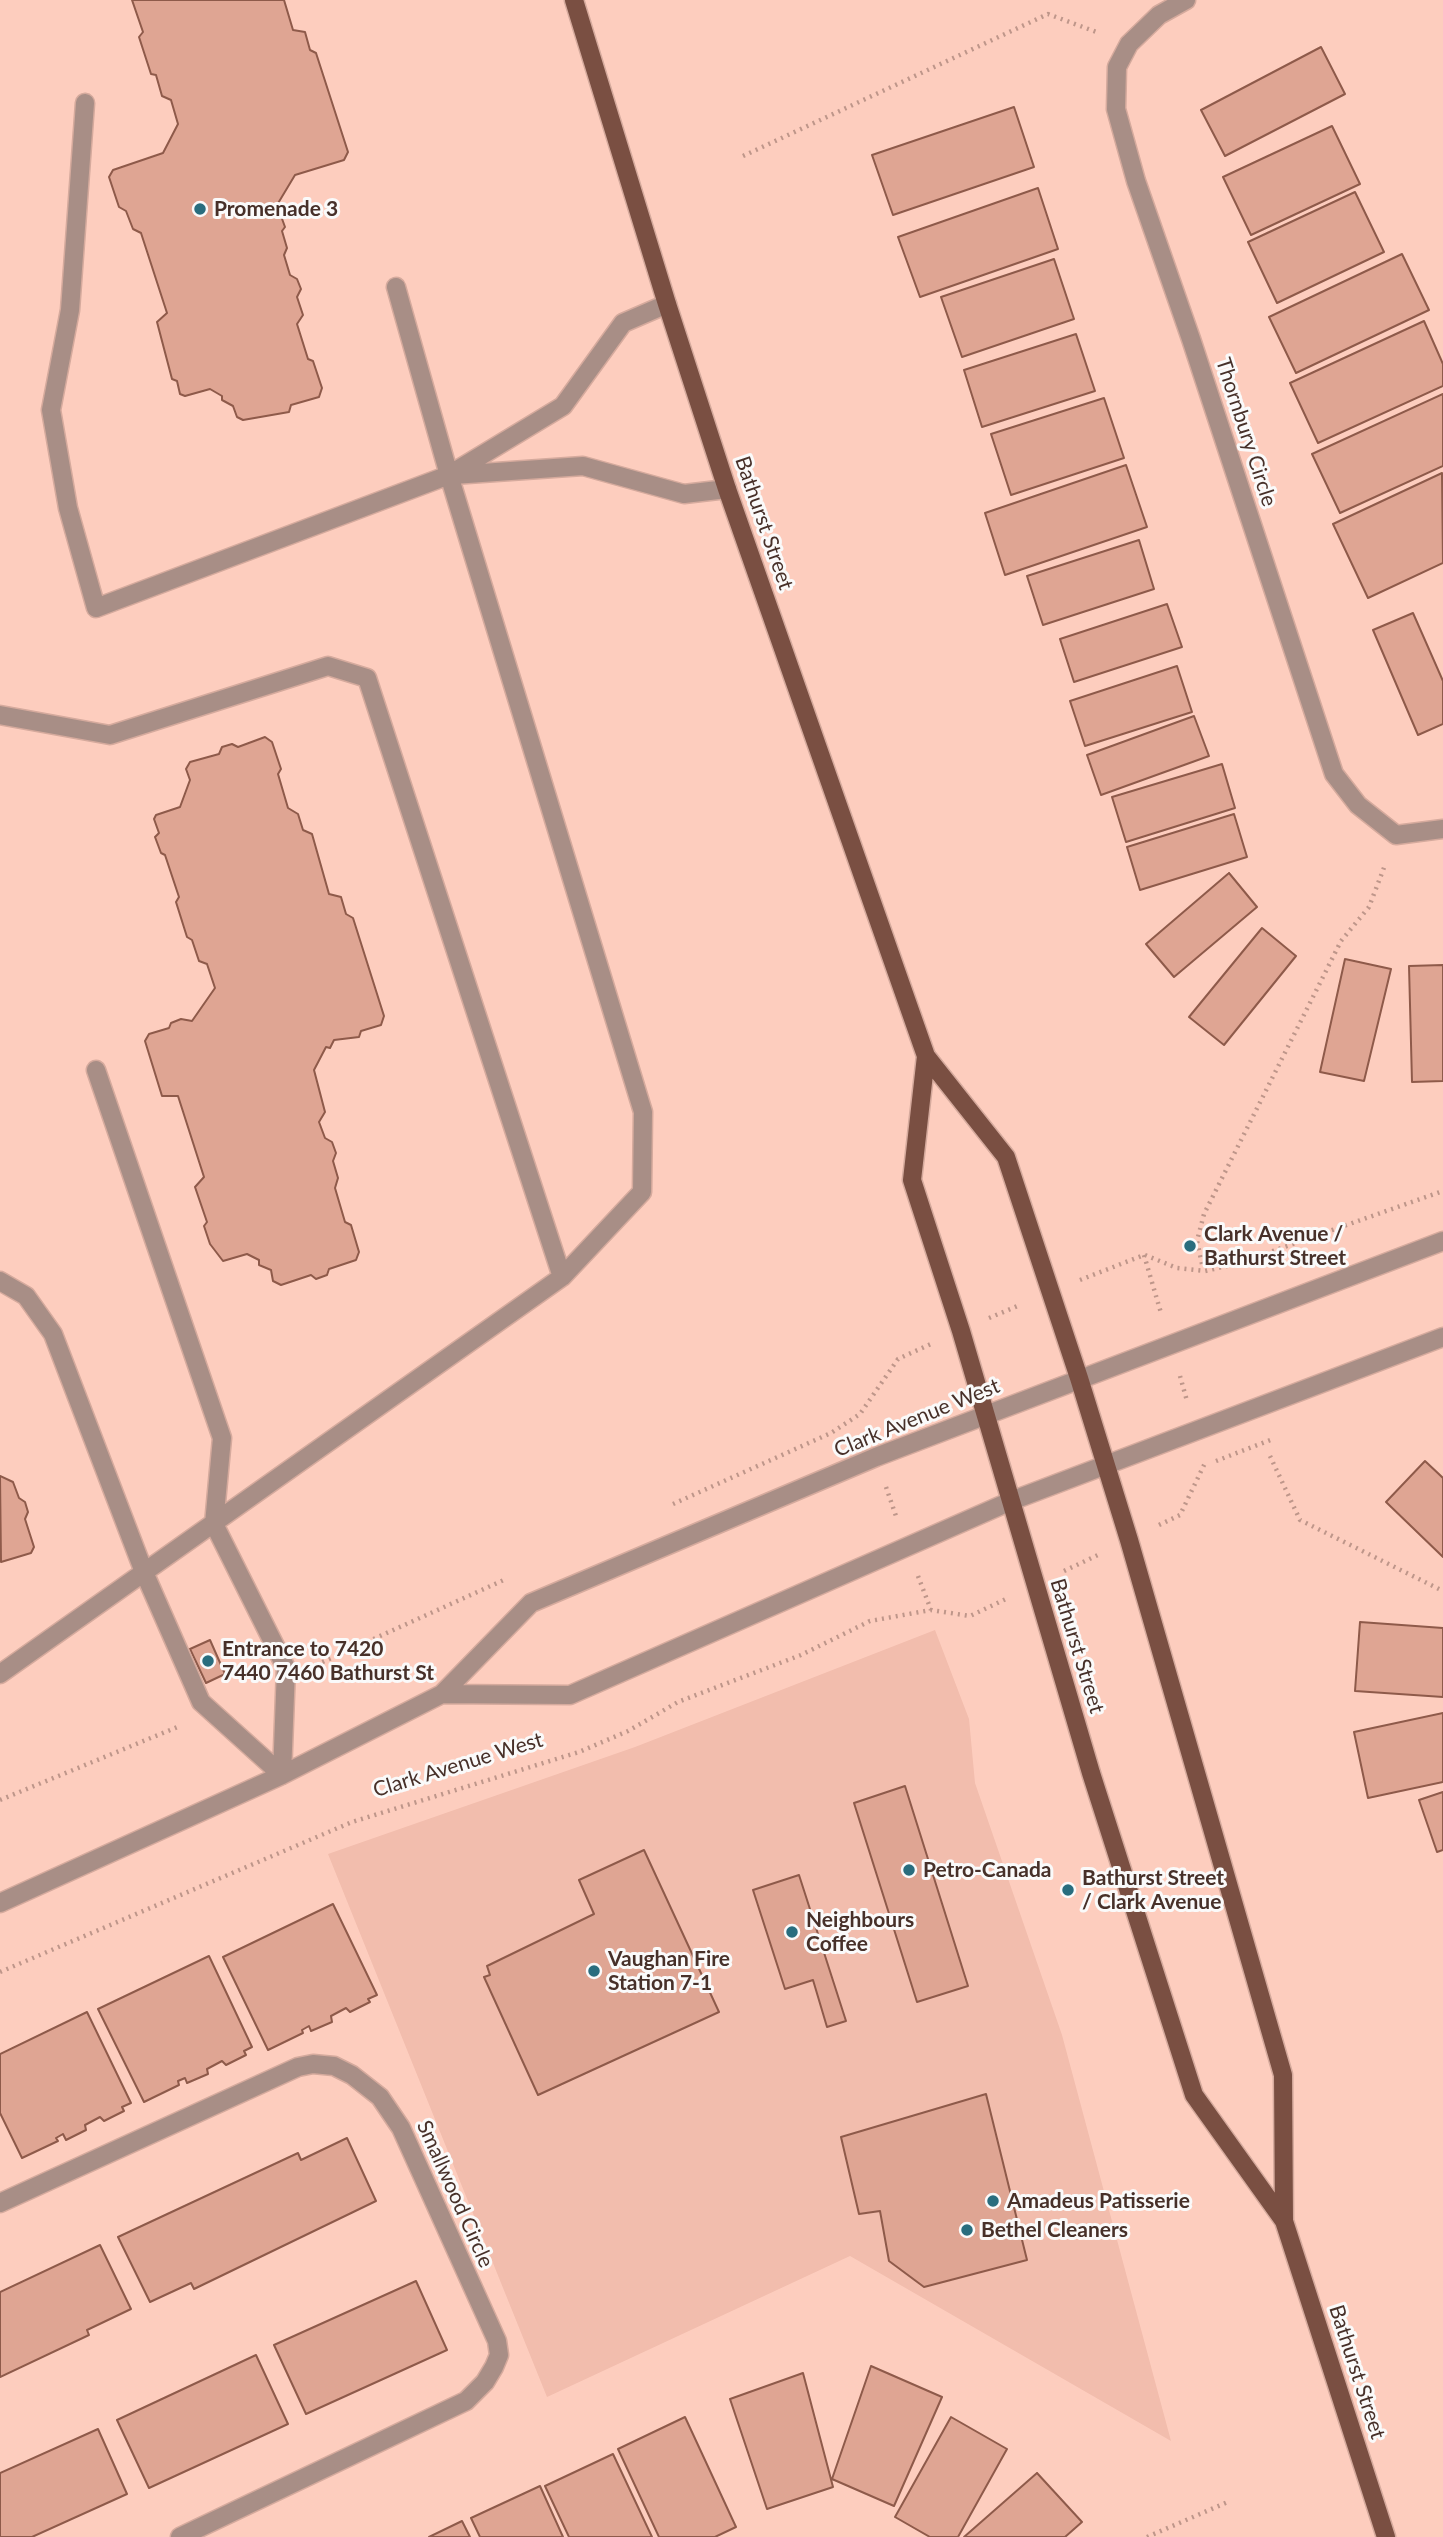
<!DOCTYPE html>
<html>
<head>
<meta charset="utf-8">
<style>
  body { margin:0 }
  canvas { display:block; background:#fdcdbe }
</style>
</head>
<body>
<canvas width="1443" height="2537"></canvas>
<script>
const g = document.querySelector('canvas').getContext('2d');
g.lineJoin = 'round';
function paint(path, color) {
  g.fillStyle = color;
  g.fill(path, 'evenodd');
}
function shape(rows) {
  const path = new Path2D();
  for (const r of rows) {
    path.moveTo(r[0], r[1]);
    for (let i = 2; i < r.length; i += 2) path.lineTo(r[i], r[i + 1]);
  }
  return path;
}
function trace(path, color, width, dash) {
  g.strokeStyle = color;
  g.lineWidth = width;
  g.lineCap = dash ? 'butt' : 'round';
  g.setLineDash(dash || []);
  g.stroke(path);
}
function label(font, color, halo, rows, align = 'center') {
  g.font = font + ' Lato,sans-serif';
  g.lineWidth = 6;
  g.setLineDash([]);
  g.textBaseline = 'middle';
  g.strokeStyle = halo;
  g.fillStyle = color;
  for (const [text, x, y, turn = 0] of rows) {
    g.save();
    g.translate(x, y);
    g.rotate((+turn || 0) * Math.PI / 180);
    g.textAlign = isNaN(turn) ? turn : align;
    if (halo) g.strokeText(text, 0, 0);
    g.fillText(text, 0, 0);
    g.restore();
  }
}
paint(shape([
  [935,1630,969,1719,975,1783,1062,2035,1171,2441,850,2256,547,2397,328,1854,635,1747]
]), '#f2bdad');
const building = shape([
  [132,0,284,0,293,30,305,32,310,50,316,53,348,152,344,160,295,175,277,205,285,227,282,231,287,248,284,255,290,275,297,279,301,289,297,297,303,315,297,324,308,359,313,361,322,388,319,397,291,405,289,412,243,420,237,417,233,406,222,400,222,396,210,389,185,396,180,394,177,381,172,379,157,322,167,313,141,233,133,229,126,211,119,207,109,177,113,170,163,153,178,124,171,100,162,96,156,75,151,74,139,37,143,32,132,0],
  [1321,47,1345,94,1225,156,1201,110,1321,47],
  [1014,107,1034,167,893,215,872,155,1014,107],
  [1332,126,1360,184,1251,235,1223,177,1332,126],
  [1038,188,1058,249,920,297,898,237,1038,188],
  [1355,192,1384,252,1277,303,1248,242,1355,192],
  [1402,254,1429,310,1296,373,1269,317,1402,254],
  [1054,259,1074,319,962,357,941,297,1054,259],
  [1424,321,1443,364,1443,386,1318,443,1290,383,1424,321],
  [1076,334,1095,391,982,427,964,370,1076,334],
  [1443,394,1443,466,1340,513,1312,454,1443,394],
  [1104,398,1124,458,1011,495,991,434,1104,398],
  [1126,465,1147,527,1005,575,985,513,1126,465],
  [1442,473,1443,563,1368,598,1333,524,1442,473],
  [1139,540,1154,589,1043,625,1027,576,1139,540],
  [1167,604,1182,647,1074,682,1060,639,1167,604],
  [1413,613,1443,681,1443,724,1418,735,1373,630,1413,613],
  [1177,666,1192,712,1085,746,1070,701,1177,666],
  [1194,716,1209,756,1101,795,1087,755,1194,716],
  [265,737,272,742,281,769,278,774,288,808,298,814,303,830,312,834,329,894,341,897,346,914,353,918,384,1016,381,1025,361,1031,359,1037,334,1040,330,1048,326,1047,314,1070,325,1112,319,1122,325,1138,332,1142,336,1153,333,1161,338,1178,335,1188,345,1222,351,1225,359,1252,356,1260,329,1269,327,1275,316,1279,311,1275,281,1285,273,1281,271,1270,259,1265,259,1260,247,1254,223,1261,210,1244,204,1226,207,1222,195,1187,204,1177,178,1096,162,1096,145,1041,149,1034,169,1028,171,1023,181,1019,192,1021,215,988,207,964,199,961,192,940,187,937,176,902,179,897,165,855,161,853,155,837,159,833,154,819,156,815,180,807,190,780,186,769,190,762,219,754,222,747,232,744,238,747,265,737],
  [1222,764,1235,808,1126,842,1112,797,1222,764],
  [1234,814,1247,857,1140,890,1127,847,1234,814],
  [1229,873,1257,907,1174,977,1146,944,1229,873],
  [1262,928,1296,956,1224,1045,1189,1017,1262,928],
  [1345,959,1391,969,1364,1081,1320,1072,1345,959],
  [1443,965,1443,1081,1412,1082,1409,966,1443,965],
  [1425,1461,1443,1478,1443,1557,1386,1502,1425,1461],
  [0,1476,13,1482,19,1498,25,1502,28,1512,25,1519,34,1547,31,1553,1,1562,0,1476],
  [1360,1622,1443,1628,1443,1697,1355,1691,1360,1622],
  [210,1640,225,1674,206,1683,190,1649,210,1640],
  [1443,1713,1443,1782,1368,1798,1354,1732,1443,1713],
  [905,1786,968,1986,917,2002,854,1803,905,1786],
  [1443,1792,1443,1850,1437,1852,1419,1800,1443,1792],
  [644,1850,719,2012,538,2095,484,1977,490,1975,487,1966,594,1914,579,1880,644,1850],
  [799,1875,846,2021,827,2027,813,1980,785,1989,753,1890,799,1875],
  [333,1904,377,1995,368,1999,370,2002,350,2012,346,2008,331,2016,332,2022,311,2031,309,2026,302,2030,303,2033,268,2050,223,1957,333,1904],
  [209,1956,252,2047,244,2051,246,2055,226,2065,222,2061,207,2069,208,2074,187,2083,185,2078,178,2081,179,2085,144,2102,98,2009,209,1956],
  [87,2012,131,2103,122,2107,124,2111,104,2121,100,2117,85,2125,86,2130,66,2140,63,2134,56,2138,58,2141,22,2158,0,2113,0,2054,87,2012],
  [986,2094,1027,2260,924,2287,889,2261,880,2211,859,2214,841,2137,986,2094],
  [347,2138,376,2201,194,2289,191,2283,150,2302,118,2237,298,2153,301,2160,347,2138],
  [100,2245,131,2309,87,2330,89,2335,0,2377,0,2292,100,2245],
  [416,2281,447,2350,306,2414,274,2345,416,2281],
  [256,2355,288,2424,149,2488,117,2420,256,2355],
  [871,2366,942,2397,894,2506,832,2479,871,2366],
  [803,2373,833,2487,767,2509,730,2399,803,2373],
  [685,2417,736,2527,715,2537,659,2537,618,2449,685,2417],
  [951,2417,1007,2449,958,2537,930,2537,895,2517,951,2417],
  [98,2429,127,2494,32,2537,0,2537,0,2473,98,2429],
  [613,2454,652,2537,569,2537,545,2486,613,2454],
  [1037,2473,1082,2522,1065,2537,964,2537,1037,2473],
  [540,2486,563,2537,480,2537,471,2518,540,2486],
  [462,2521,470,2537,429,2537,462,2521]
]);
paint(building, '#dfa593');
trace(building, '#8e5a4a', 2);
const minor = shape([
  [1186,0,1159,15,1129,44,1117,67,1116,109,1136,181,1191,339,1334,774,1358,805,1396,835,1443,829],
  [85,103,70,310,51,410,68,508,96,608,449,475,563,406,623,323,667,304],
  [453,475,583,466,684,494,727,489],
  [0,715,110,735,328,666,367,678,562,1277],
  [96,1070,222,1438,214,1524,286,1668,282,1775],
  [0,1281,26,1296,53,1334,144,1572,201,1702,282,1775],
  [0,1674,562,1277,642,1192,643,1112,449,475,396,287],
  [442,1694,570,1695,1011,1501,1443,1337],
  [0,1903,282,1775,442,1694,531,1603,876,1457,1443,1241],
  [0,2203,298,2067,313,2064,334,2066,352,2075,380,2097,401,2128,497,2341,499,2355,494,2367,485,2382,466,2401,180,2537]
]);
const major = shape([
  [574,0,667,304,727,489,926,1056,1006,1157,1079,1378,1129,1540,1283,2075,1284,2221,1386,2537],
  [926,1056,912,1180,961,1331,1091,1773,1194,2095,1284,2221]
]);
trace(minor, '#d5aa9d', 21);
trace(major, '#d5aa9d', 21);
trace(shape([
  [743,156,1048,14,1099,33],
  [1144,1255,1161,1313],
  [1145,1255,1177,1268,1205,1271,1236,1264,1443,1191],
  [1202,1264,1197,1241,1204,1214,1341,941,1369,907,1385,865],
  [1080,1280,1144,1255],
  [989,1318,1020,1305],
  [1180,1376,1187,1401],
  [1270,1456,1300,1520,1443,1591],
  [1216,1461,1273,1439],
  [886,1487,897,1519],
  [673,1504,831,1433,860,1414,898,1359,933,1343],
  [1159,1525,1180,1515,1205,1463],
  [1064,1571,1100,1554],
  [918,1576,931,1610],
  [316,1665,506,1579],
  [0,1800,180,1726],
  [0,1972,352,1822,579,1752,628,1731,678,1702,801,1655,870,1621,931,1610,970,1616,1006,1599],
  [1147,2537,1230,2501]
]), '#be968a', 4.5, [2, 5]);
trace(minor, '#a88e86', 18);
trace(major, '#7a4f42', 18);
for (const [x, y, r, color] of [
  [200,209,7,"#296d7e"],
  [1190,1246,7,"#296d7e"],
  [208,1661,7,"#296d7e"],
  [909,1870,7,"#296d7e"],
  [1068,1890,7,"#296d7e"],
  [792,1932,7,"#296d7e"],
  [594,1971,7,"#296d7e"],
  [993,2201,7,"#296d7e"],
  [967,2230,7,"#296d7e"]
]) {
  const dot = new Path2D();
  dot.arc(x, y, r, 0, 2 * Math.PI);
  g.fillStyle = color;
  g.fill(dot);
  trace(dot, '#fafafa', 2.5);
}
label('bold 21px', '#473029', '#fafafa', [
  ["Promenade 3",214,209],
  ["Clark Avenue /",1204,1234],
  ["Bathurst Street",1204,1258],
  ["Entrance to 7420",222,1649],
  ["7440 7460 Bathurst St",222,1673],
  ["Petro-Canada",923,1870],
  ["Bathurst Street",1082,1878],
  ["/ Clark Avenue",1082,1902],
  ["Neighbours",806,1920],
  ["Coffee",806,1944],
  ["Vaughan Fire",608,1959],
  ["Station 7-1",608,1983],
  ["Amadeus Patisserie",1007,2201],
  ["Bethel Cleaners",981,2230]
], 'left');
label('21px', '#473029', '#fafafa', [
  ["Thornbury Circle",1246,432,72],
  ["Bathurst Street",764,523,71],
  ["Clark Avenue West",917,1418,-22],
  ["Bathurst Street",1077,1646,73],
  ["Clark Avenue West",458,1765,-17],
  ["Smallwood Circle",455,2194,66],
  ["Bathurst Street",1357,2372,72]
]);
</script>
</body>
</html>
